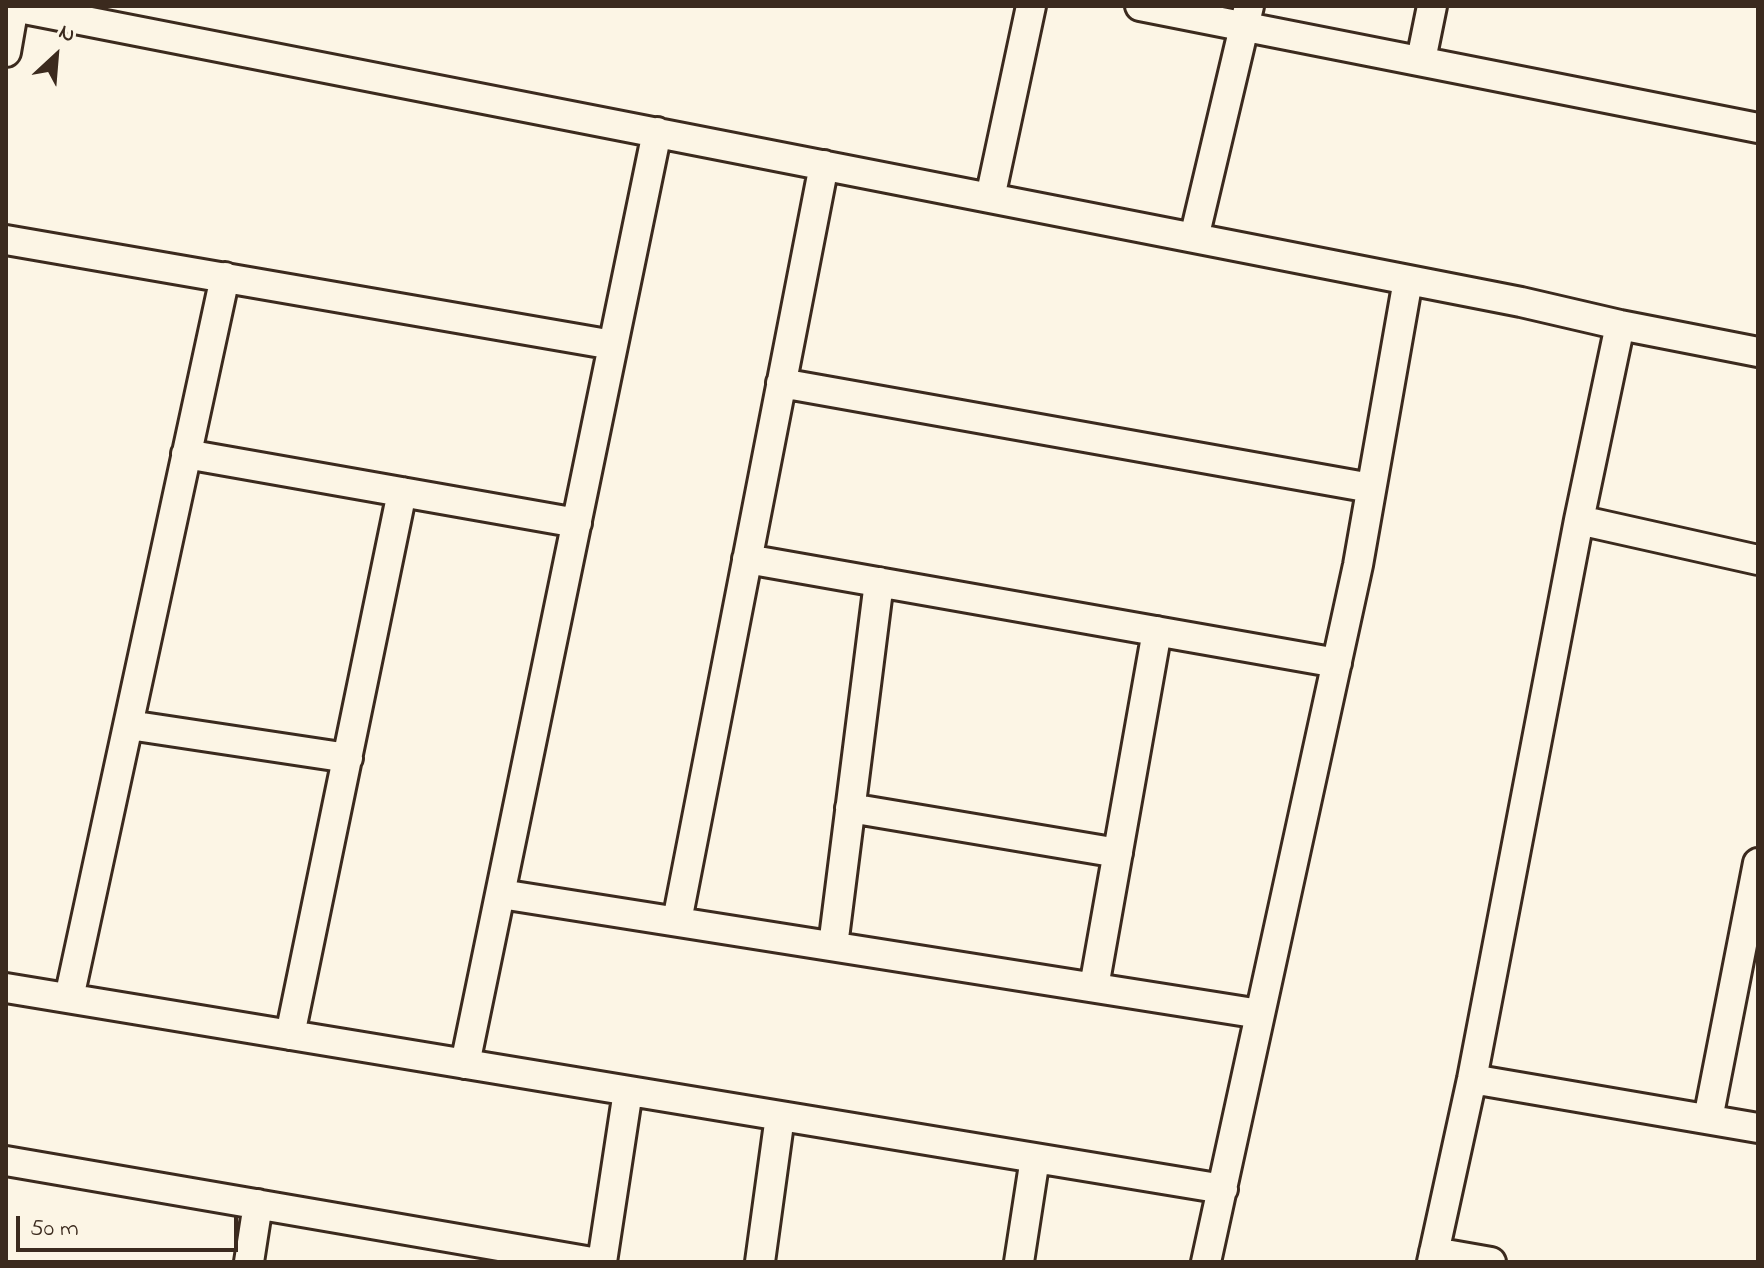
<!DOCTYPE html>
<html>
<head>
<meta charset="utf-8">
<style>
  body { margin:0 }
  #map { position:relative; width:1764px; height:1268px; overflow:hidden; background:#fcf5e5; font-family:"Indie Flower",sans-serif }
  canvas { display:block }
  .frame { position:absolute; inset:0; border:8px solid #3b2a1e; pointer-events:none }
  .north { position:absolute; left:16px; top:16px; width:80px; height:80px; -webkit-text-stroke:6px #fcf5e5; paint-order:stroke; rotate:26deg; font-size:22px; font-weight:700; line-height:32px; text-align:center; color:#3b2a1e }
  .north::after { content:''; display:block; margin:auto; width:28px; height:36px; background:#3b2a1e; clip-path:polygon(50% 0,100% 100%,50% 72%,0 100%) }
  .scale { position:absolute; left:16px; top:1216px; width:222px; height:36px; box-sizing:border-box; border:4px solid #3b2a1e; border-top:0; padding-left:10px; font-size:24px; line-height:28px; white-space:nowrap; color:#3b2a1e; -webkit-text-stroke:6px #fcf5e5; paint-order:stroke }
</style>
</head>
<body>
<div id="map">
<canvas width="1764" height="1268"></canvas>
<div class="frame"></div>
<div class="north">N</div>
<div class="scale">50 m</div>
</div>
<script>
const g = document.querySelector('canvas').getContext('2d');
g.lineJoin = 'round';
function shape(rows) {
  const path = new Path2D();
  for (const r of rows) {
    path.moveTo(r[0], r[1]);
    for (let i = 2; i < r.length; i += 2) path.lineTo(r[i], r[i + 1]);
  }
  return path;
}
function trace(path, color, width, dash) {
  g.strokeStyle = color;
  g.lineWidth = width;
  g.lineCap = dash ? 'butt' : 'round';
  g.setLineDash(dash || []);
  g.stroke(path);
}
const street = shape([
  [1140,6,1758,128],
  [14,7,1521,302,1620,325,1758,352],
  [6,52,14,6],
  [1421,60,1432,6],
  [990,198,1031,6],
  [1194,238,1249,6],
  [6,240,613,345],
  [781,383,1371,488],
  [186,454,577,523],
  [1579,520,1758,560],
  [747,559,1337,663],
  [129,725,348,758],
  [850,808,1118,853],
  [501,894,1260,1014],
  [677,921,824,165],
  [833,946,879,582],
  [1094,987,1157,631],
  [6,988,1223,1189],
  [69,998,225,277],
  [290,1035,402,492],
  [465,1064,657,132],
  [1472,1079,1758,1128],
  [1708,1119,1758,863],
  [6,1161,592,1262],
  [1434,1252,1491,1262],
  [249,1262,258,1204],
  [602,1262,628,1091],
  [760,1262,780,1116],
  [1019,1262,1035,1158],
  [1206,1262,1358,565,1408,280],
  [1432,1262,1472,1079,1579,520,1620,325]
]);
trace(street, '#3b2a1e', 34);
trace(street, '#fcf5e5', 28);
</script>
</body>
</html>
